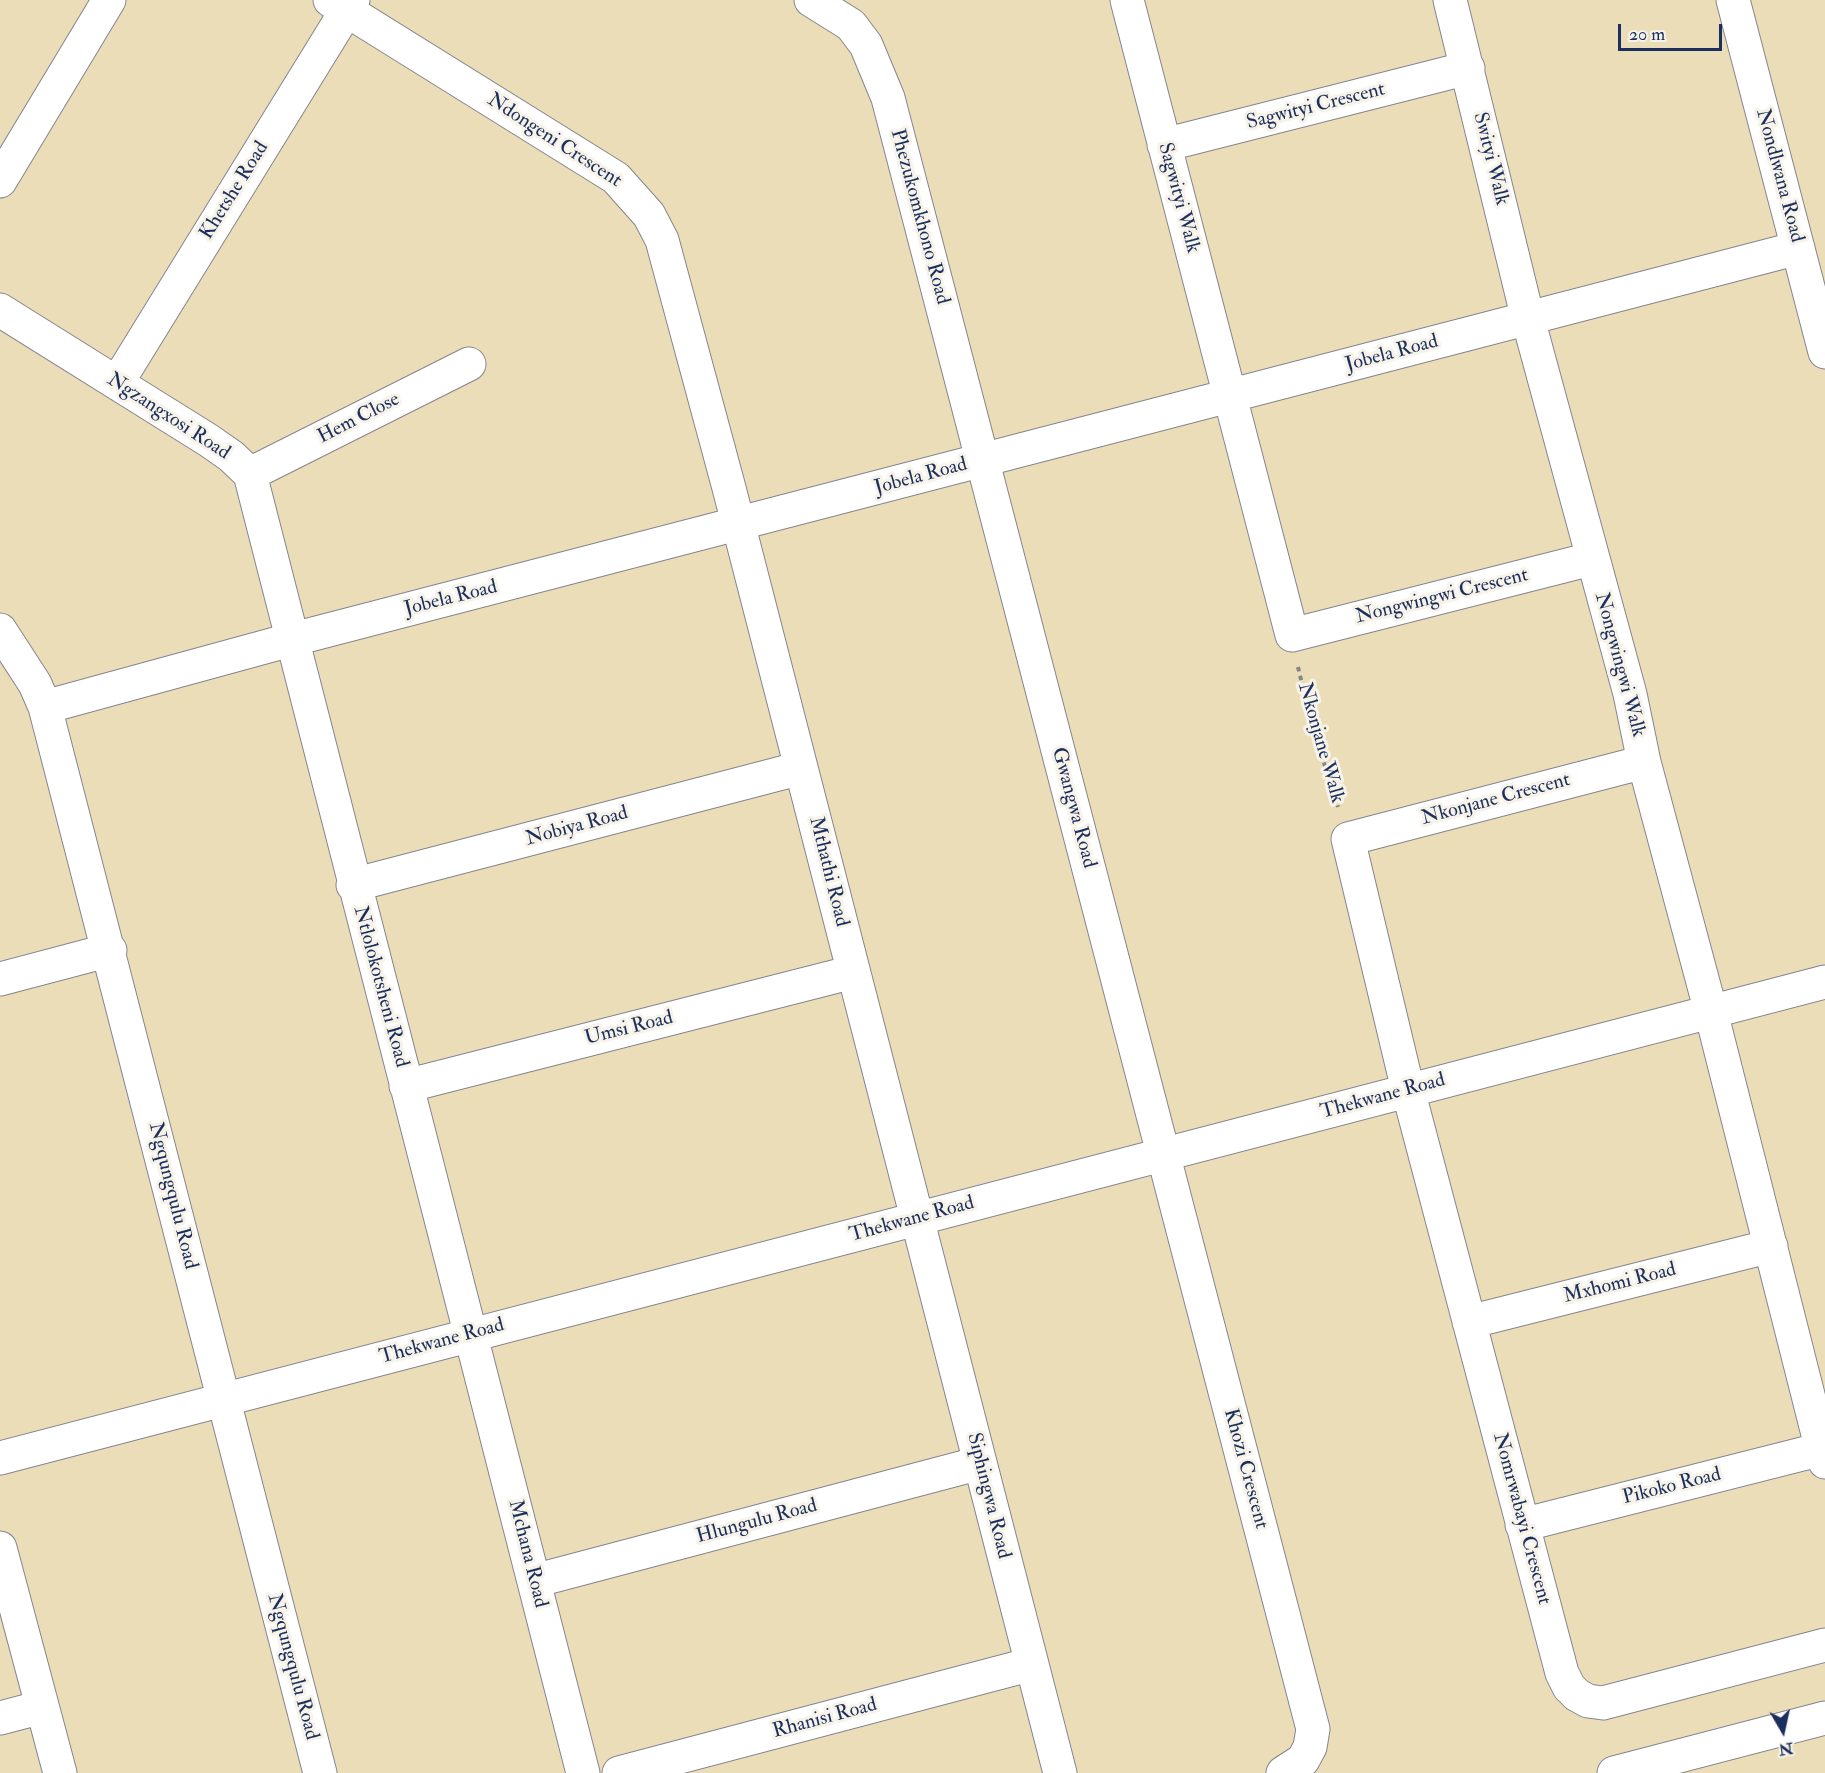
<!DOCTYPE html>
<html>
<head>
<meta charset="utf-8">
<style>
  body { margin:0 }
  #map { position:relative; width:1825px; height:1773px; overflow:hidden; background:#ecddb9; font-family:"IM FELL Double Pica",serif }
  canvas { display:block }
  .north { position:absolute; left:1753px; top:1701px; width:60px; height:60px; -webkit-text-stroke:4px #f7f3e8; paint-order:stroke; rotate:171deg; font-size:16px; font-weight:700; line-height:24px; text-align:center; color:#1b2f5e }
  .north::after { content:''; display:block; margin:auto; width:21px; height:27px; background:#1b2f5e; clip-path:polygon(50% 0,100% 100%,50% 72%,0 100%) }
  .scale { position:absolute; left:1618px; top:24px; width:104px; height:27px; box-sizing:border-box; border:3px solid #1b2f5e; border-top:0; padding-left:8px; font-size:18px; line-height:21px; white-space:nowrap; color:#1b2f5e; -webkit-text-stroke:4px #f7f3e8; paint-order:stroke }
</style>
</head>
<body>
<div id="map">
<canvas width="1825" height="1773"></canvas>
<div class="north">N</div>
<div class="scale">20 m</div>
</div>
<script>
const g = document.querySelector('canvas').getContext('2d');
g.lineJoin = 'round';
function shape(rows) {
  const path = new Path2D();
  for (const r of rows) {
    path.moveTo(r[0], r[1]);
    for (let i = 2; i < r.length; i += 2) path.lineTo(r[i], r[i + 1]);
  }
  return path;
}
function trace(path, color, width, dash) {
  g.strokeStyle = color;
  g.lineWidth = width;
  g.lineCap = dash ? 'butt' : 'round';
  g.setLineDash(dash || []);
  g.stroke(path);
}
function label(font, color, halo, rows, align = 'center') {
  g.font = font + ' "IM FELL Double Pica",serif';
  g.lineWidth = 6;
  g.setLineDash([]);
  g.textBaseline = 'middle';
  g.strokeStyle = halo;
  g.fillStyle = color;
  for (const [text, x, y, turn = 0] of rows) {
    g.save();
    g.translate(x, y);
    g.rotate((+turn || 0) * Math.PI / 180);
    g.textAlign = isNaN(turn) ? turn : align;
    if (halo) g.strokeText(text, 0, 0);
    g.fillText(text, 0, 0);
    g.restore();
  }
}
const minor = shape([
  [330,0,616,178,649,215,662,240,729,488,1060,1773],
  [811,0,851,25,866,45,888,98,1313,1729,1310,1747,1303,1760,1283,1773],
  [1127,0,1292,635,1591,559],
  [1450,0,1528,319,1630,694,1644,762,1711,1012,1825,1462],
  [1733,0,1825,352],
  [1164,145,1468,68],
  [0,181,109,0],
  [0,310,208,440,231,456,250,474,583,1773],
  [117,383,353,0],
  [250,474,469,364],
  [0,630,35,684,45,707,320,1773],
  [45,707,290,640,1798,248],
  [1644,762,1348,839,1408,1090,1562,1673,1569,1687,1577,1695,1588,1701,1603,1703,1825,1645],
  [353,885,801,768],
  [0,979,110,950],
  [406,1086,853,972],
  [1469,1322,1771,1246],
  [0,1458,1825,982],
  [1522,1525,1822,1449],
  [0,1548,60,1773],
  [534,1581,980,1463],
  [0,1718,42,1707],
  [619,1773,1032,1664],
  [1614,1773,1825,1718]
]);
trace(minor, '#84868c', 35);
trace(shape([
  [1298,667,1312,725,1338,807]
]), '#84868c', 4, [4.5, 4.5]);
trace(minor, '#fff', 33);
label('20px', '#1b2f5e', '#f7f3e8', [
  ["Sagwityi Crescent",1316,107,-14],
  ["Ndongeni Crescent",554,141,33],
  ["Swityi Walk",1490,159,76],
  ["Nondlwana Road",1779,176,75],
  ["Khetshe Road",235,191,-58],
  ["Sagwityi Walk",1178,198,75],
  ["Phezukomkhono Road",919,217,75],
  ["Jobela Road",1392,354,-15],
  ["Ngzangxosi Road",168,417,33],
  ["Hem Close",359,419,-27],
  ["Jobela Road",921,477,-15],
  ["Nongwingwi Crescent",1442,597,-14],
  ["Jobela Road",451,599,-14],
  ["Nongwingwi Walk",1619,665,75],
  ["Nkonjane Walk",1320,743,74],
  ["Nkonjane Crescent",1496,800,-15],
  ["Gwangwa Road",1073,808,75],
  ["Nobiya Road",577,827,-15],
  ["Mthathi Road",828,872,76],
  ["Ntlolokotsheni Road",380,987,75],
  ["Umsi Road",629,1029,-14],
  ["Thekwane Road",1383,1097,-15],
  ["Ngqungqulu Road",172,1196,76],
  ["Thekwane Road",912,1220,-15],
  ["Mxhomi Road",1620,1284,-14],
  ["Thekwane Road",442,1342,-15],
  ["Khozi Crescent",1245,1469,75],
  ["Pikoko Road",1672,1487,-14],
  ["Siphingwa Road",988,1496,76],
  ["Nomrwabayi Crescent",1521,1519,75],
  ["Hlungulu Road",757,1522,-15],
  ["Mchana Road",527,1554,76],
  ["Ngqungqulu Road",292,1667,75],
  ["Rhanisi Road",825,1719,-15]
]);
</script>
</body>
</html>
